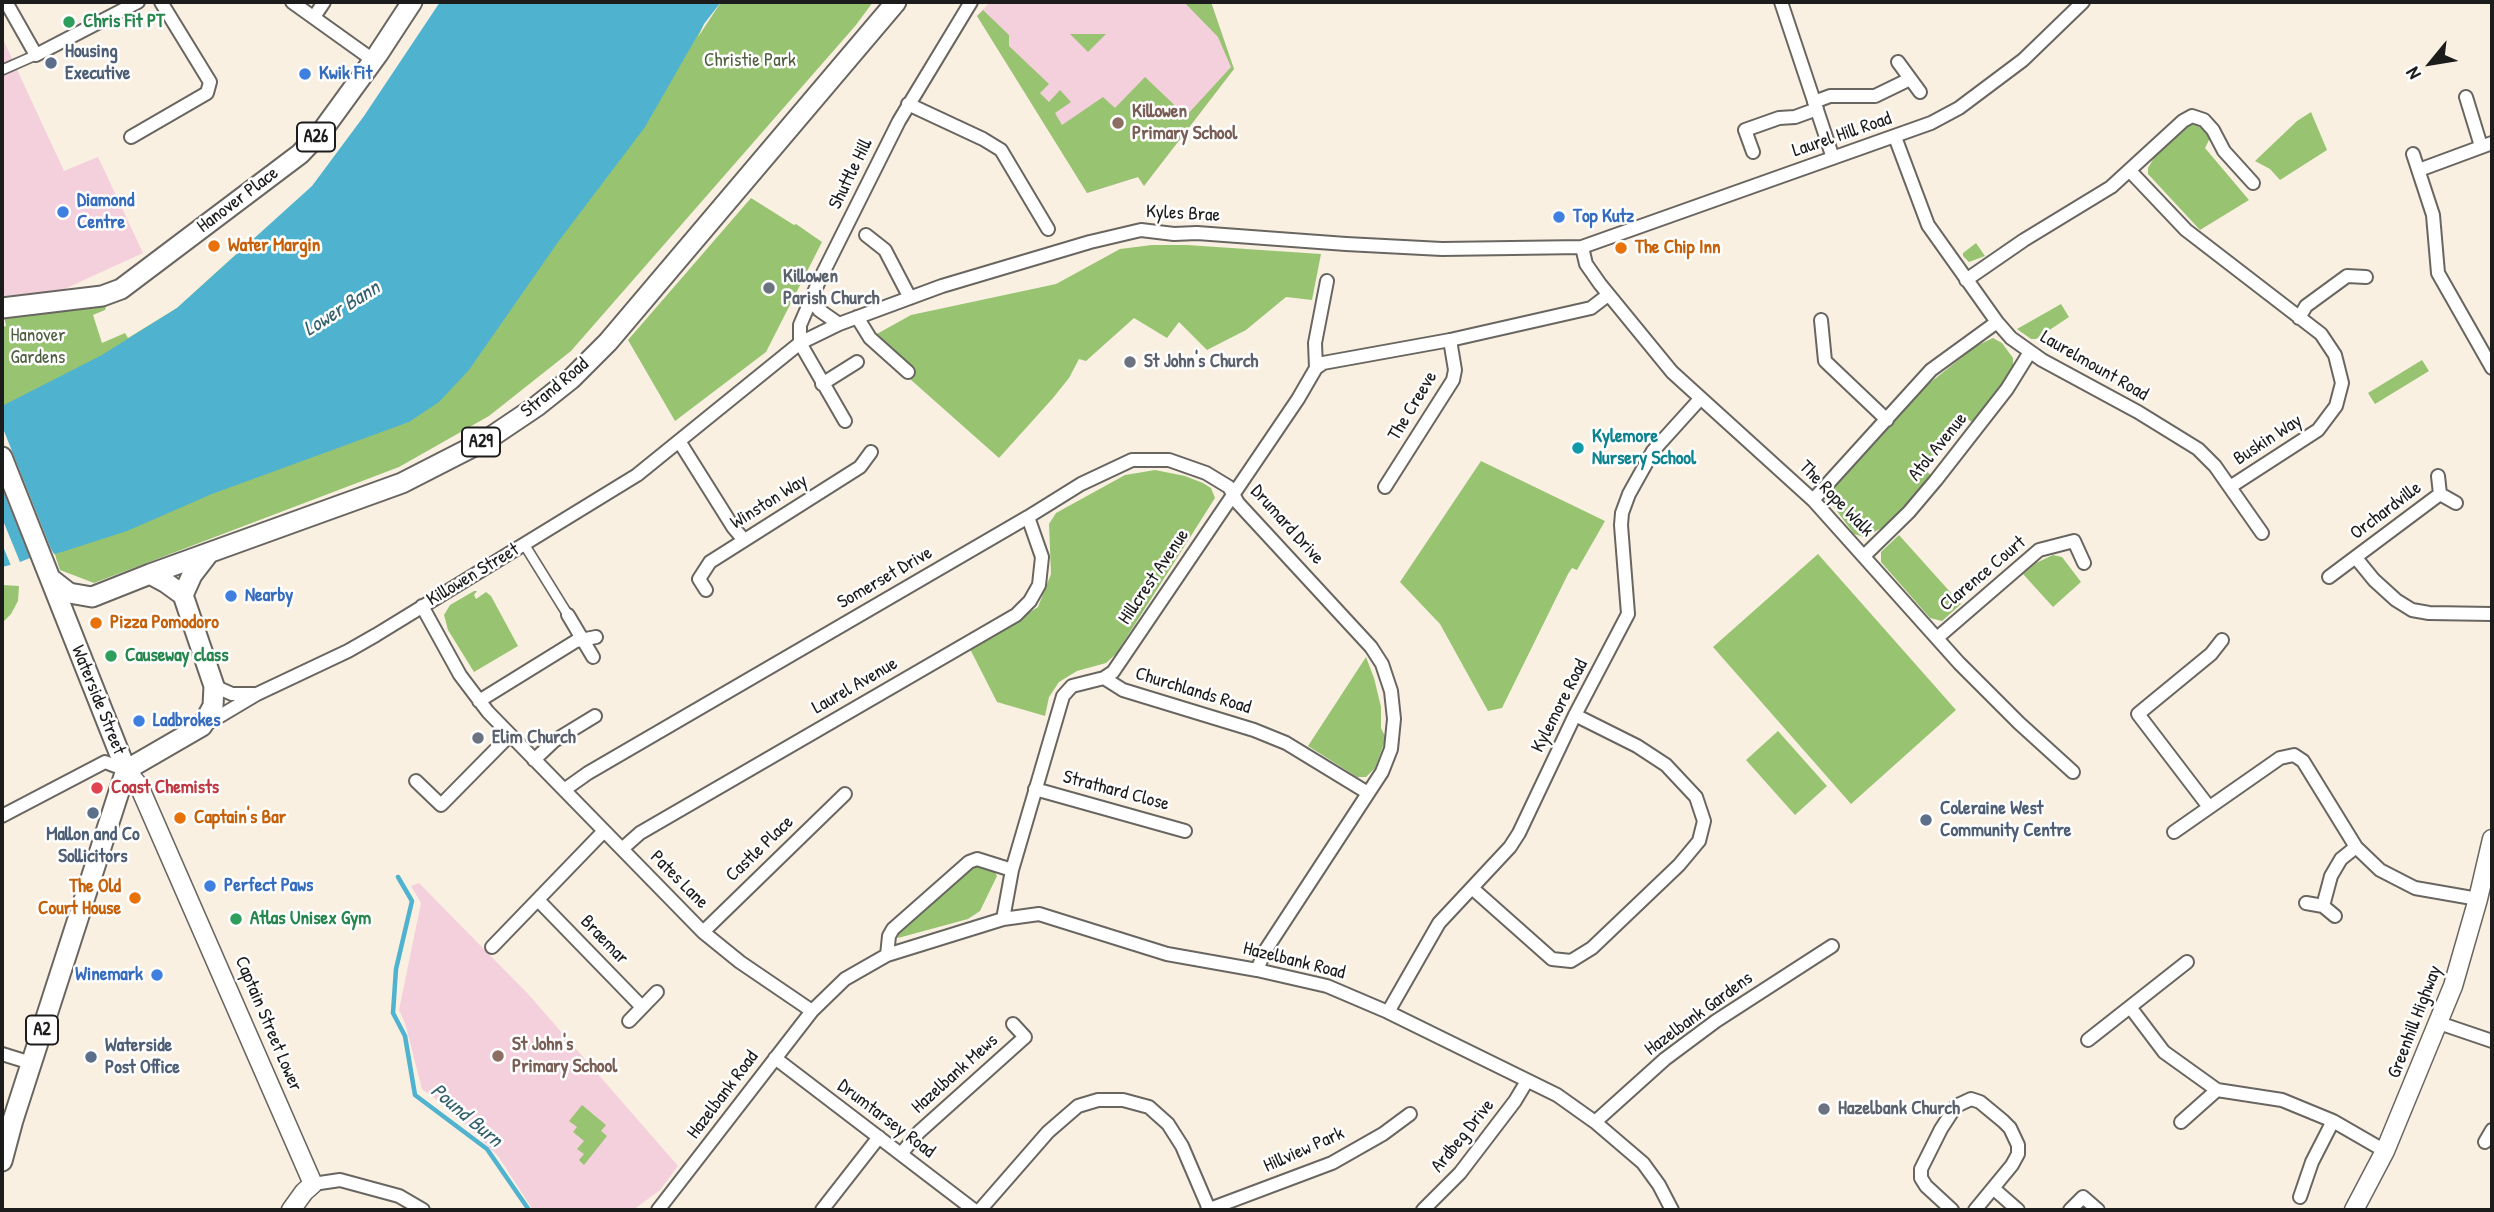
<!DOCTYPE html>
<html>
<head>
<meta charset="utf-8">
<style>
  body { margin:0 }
  #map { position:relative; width:2494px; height:1212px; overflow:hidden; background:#f9f0e2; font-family:"Patrick Hand",sans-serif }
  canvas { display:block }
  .frame { position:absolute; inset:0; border:4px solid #1c1c1c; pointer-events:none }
  .north { position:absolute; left:2396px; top:28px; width:70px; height:70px; -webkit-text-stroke:5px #fff; paint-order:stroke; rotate:240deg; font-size:19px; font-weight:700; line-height:28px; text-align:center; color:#1c1c1c }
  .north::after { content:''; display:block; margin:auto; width:24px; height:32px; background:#1c1c1c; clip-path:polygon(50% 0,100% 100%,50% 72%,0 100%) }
</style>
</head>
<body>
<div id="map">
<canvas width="2494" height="1212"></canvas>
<div class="frame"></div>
<div class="north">N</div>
</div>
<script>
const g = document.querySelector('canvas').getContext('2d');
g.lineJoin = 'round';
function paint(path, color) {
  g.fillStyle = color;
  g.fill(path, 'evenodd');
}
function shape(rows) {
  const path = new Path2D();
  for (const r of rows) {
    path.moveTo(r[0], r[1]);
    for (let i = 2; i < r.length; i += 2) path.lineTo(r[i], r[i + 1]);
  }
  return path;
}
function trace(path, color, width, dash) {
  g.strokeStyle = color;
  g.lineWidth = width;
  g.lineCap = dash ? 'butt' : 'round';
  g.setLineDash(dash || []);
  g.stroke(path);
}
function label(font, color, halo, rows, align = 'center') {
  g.font = font + ' "Patrick Hand",sans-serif';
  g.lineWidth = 5;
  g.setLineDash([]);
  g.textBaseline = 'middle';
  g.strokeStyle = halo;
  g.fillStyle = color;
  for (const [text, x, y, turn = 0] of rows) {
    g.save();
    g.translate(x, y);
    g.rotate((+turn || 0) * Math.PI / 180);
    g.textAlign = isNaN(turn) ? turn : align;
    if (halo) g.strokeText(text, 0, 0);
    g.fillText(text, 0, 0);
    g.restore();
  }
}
paint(shape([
  [990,2,1211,2,1234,69,1144,186,1138,177,1087,193,977,16],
  [2,37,64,171,98,157,143,253,58,292,2,296],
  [419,883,529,995,678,1166,660,1190,633,1210,533,1210,498,1156,453,1112,422,1089,405,1023,399,1010,421,903,411,886]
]), '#f4cfdc');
paint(shape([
  [721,2,873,2,856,25,571,351,489,416,399,467,94,583,60,570,54,552,704,24,698,37],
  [1184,2,1211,2,1234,69,1144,186,1138,177,1087,193,977,16,983,10,1009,35,1009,46,1049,84,1040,93,1049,102,1060,90,1071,102,1055,113,1062,125,1103,97,1115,108,1145,77,1186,116,1231,67,1218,37],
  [1070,34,1106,34,1088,52],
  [2311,112,2327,150,2280,180,2270,169,2255,161,2297,121],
  [2190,125,2198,125,2211,136,2205,148,2249,200,2200,230,2148,174,2148,168,2155,156],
  [751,198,794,225,796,224,822,242,766,352,675,421,628,340],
  [1976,243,1985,256,1969,262,1963,256,1963,253],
  [1152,245,1187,245,1321,254,1312,300,1286,297,1246,330,1207,350,1179,322,1167,338,1134,318,1086,361,1079,359,1069,378,1053,398,999,458,866,340,911,315,1056,284,1120,249],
  [243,248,178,317,2,417,2,327,6,326,4,315,100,303,106,307,105,310,93,315,102,343,125,333,128,338,177,308],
  [2061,304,2069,317,2036,339,2031,339,2017,329],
  [1993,338,2002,343,2013,358,2013,370,1975,424,1966,418,1924,469,1934,478,1884,527,1864,537,1854,534,1831,503,1835,483,1922,389,1976,346],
  [2422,360,2429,371,2375,404,2368,393],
  [1481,461,1605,521,1577,570,1572,568,1568,574,1502,708,1488,711,1440,624,1400,582],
  [1155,470,1185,476,1203,483,1211,488,1215,498,1116,654,1106,663,1077,671,1059,682,1049,697,1045,716,997,702,970,649,1038,607,1051,574,1049,524,1056,513,1125,475],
  [1899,535,1961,604,1942,621,1930,618,1881,562,1881,552],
  [1818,554,1956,710,1851,804,1713,647],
  [2053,555,2062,557,2081,582,2053,607,2023,574,2036,563],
  [2,585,19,586,18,601,11,614,2,623],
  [474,591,477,591,474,595,476,599,486,592,491,596,518,646,474,672,448,630,444,615,450,605],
  [1366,657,1374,678,1381,707,1381,728,1386,738,1375,768,1366,777,1357,777,1308,746],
  [1778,731,1827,786,1795,815,1746,760],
  [978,865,995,872,997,876,980,911,968,919,898,938,899,931,970,869],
  [582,1105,606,1125,601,1131,607,1136,584,1165,579,1160,584,1154,577,1149,584,1141,573,1132,577,1127,569,1121]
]), '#98c472');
paint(shape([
  [440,2,721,2,704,24,645,127,558,242,469,370,439,402,409,422,212,494,127,531,62,552,2,567,2,406,102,355,177,308,312,186,364,116]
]), '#4fb2ce');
paint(shape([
  [2,426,51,549,56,557,12,568,2,544,2,518,20,562,30,558,2,488]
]), '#f9f0e2');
trace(shape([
  [398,877,412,901,396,969,393,1013,405,1036,415,1095,487,1149,529,1210]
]), '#4fb2ce', 4.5);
const pedestrian = shape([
  [2,70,36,55],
  [524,544,568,615]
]);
const minor = shape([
  [6,2,36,55,138,2],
  [292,2,373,60],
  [1781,2,1833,158],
  [314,17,324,2],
  [1898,62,1920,92],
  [2466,97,2481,146],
  [1814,102,1830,96,1875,96,1910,79],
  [908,104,983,139,1001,150,1048,229],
  [131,137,207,93,210,82,161,2],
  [1895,137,1928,225,1997,322,2011,338,2042,360,2138,412,2198,449,2215,466,2262,533],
  [1753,152,1745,130,1779,118,1795,117,1817,109],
  [2413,154,2433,215,2438,273,2492,368],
  [2419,170,2492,143],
  [2130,171,2186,230,2321,334,2335,355,2342,383,2336,406,2318,430,2230,487],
  [866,235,885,250,910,298],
  [1582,247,1586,264,1600,284,1672,372,1813,500,1959,663,2019,723,2073,772],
  [1966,280,2024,240,2111,187,2183,121,2192,116,2204,120,2213,130,2224,151,2253,183],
  [811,299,819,310,839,324],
  [857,317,870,338,908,372],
  [2299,318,2306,306,2347,276,2366,277],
  [1821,320,1825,361,1887,420],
  [1316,368,1315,343,1327,281],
  [822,384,857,362],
  [845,421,800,343,800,325,819,281,899,121,971,2],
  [679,441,733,527,744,540],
  [2438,476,2440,494,2456,503],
  [1385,487,1453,380,1455,370,1450,340],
  [1813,500,1931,370,1997,322],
  [1864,556,1909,512,1936,480,2007,389,2030,352],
  [2356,558,2374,580,2396,600,2412,610,2429,613,2492,614],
  [2329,577,2440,494],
  [706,590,699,579,710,562,860,467,871,452],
  [422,606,460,675,488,712,703,932,740,962,812,1011],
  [568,615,593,657],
  [1937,638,2039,550,2074,541,2084,563],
  [1104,678,1123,690,1254,730,1286,743,1368,793],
  [214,686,232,694,254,694],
  [479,701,576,641,596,637],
  [205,725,257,694,348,651,376,635,637,475,800,343,839,324,942,286,1090,242,1141,230,1174,234,1197,233,1346,244,1442,249,1582,247,1931,123,1959,108,2023,60,2083,2],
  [534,760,554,741,595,716],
  [416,781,441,805,510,735],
  [1035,789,1185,831],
  [564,790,588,773,1028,517,1081,484,1132,460,1169,460,1206,473,1229,487,1238,503,1371,647,1382,664,1391,691,1394,719,1391,749,1382,772,1265,951,1257,970],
  [2209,807,2138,714,2211,654,2222,640],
  [2,816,105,762,126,770],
  [2174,832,2280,758,2294,755,2303,761,2356,847,2380,870,2415,888,2478,899],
  [622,849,640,833,1016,615,1030,601,1039,585,1042,557,1028,517],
  [1472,888,1552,959,1571,961,1592,948,1679,865,1699,841,1704,821,1696,797,1666,765,1637,746,1575,715],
  [538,900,642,1007],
  [2306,903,2323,906,2335,916],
  [2323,906,2331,876,2341,859,2356,847],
  [1003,919,1012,870,1063,696,1072,686,1104,678,1113,672,1298,399,1316,368,1323,363,1450,340,1591,308,1608,295],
  [703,932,845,794],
  [492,947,604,831],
  [887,955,889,936,893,929,969,862,977,859,1012,870],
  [2130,1007,2164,1052,2217,1090,2282,1100,2333,1121,2385,1151],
  [1388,1012,1439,923,1510,847,1519,833,1575,715,1628,614,1621,525,1622,513,1629,494,1653,451,1700,399],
  [629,1021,657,992],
  [2439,1023,2492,1041],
  [2088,1040,2187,962],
  [2,1054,31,1063],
  [775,1058,974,1210],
  [1595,1122,1665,1059,1716,1021,1832,946],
  [2181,1122,2217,1090],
  [2485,1142,2492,1130],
  [901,1154,919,1132,1025,1037,1013,1024],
  [313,1184,340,1180,399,1196,423,1210],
  [1994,1189,2018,1210],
  [2300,1197,2312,1162,2333,1121],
  [658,1210,812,1011,845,979,887,955,1003,919,1039,914,1167,954,1257,970,1327,986,1388,1012,1557,1095,1595,1122,1643,1163,1659,1185,1672,1210],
  [822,1210,879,1137],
  [980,1210,1048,1132,1078,1106,1098,1100,1123,1100,1149,1107,1168,1124,1182,1146,1209,1209],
  [1207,1210,1332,1163,1383,1134,1410,1114],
  [1423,1210,1460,1173,1515,1101,1527,1081],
  [1952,1210,1926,1186,1921,1178,1921,1169,1941,1129,1956,1106,1971,1099,1980,1102,2003,1121,2010,1128,2018,1145,2018,1154,2012,1165,1975,1210],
  [2070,1210,2083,1197,2098,1210]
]);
const secondary = shape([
  [126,770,139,786,313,1184,304,1192,291,1210],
  [2354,1210,2385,1151,2453,986,2478,899,2492,839]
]);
const primary = shape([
  [2,308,102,296,121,289,300,154,322,131,378,54,412,2],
  [2,457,126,770],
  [51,579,69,593,92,597,150,574,402,483,488,439,537,406,571,379,608,342,896,2],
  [183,595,192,575,209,553],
  [126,770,202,726,213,706,214,686,183,595,165,582,150,574],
  [2,1161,13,1120,126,770]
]);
trace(pedestrian, '#696661', 12);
trace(minor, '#696661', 16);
trace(secondary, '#696661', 21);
trace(primary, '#696661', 23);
trace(pedestrian, '#fff', 9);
trace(minor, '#fff', 12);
trace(secondary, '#fff', 18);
trace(primary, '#fff', 19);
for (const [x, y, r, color] of [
  [69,22,7,"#2e9e5b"],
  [51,63,7,"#5c6f8a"],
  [305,74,7,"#3f7fe0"],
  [1118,123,7,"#8d6e63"],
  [63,212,7,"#3f7fe0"],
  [1559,217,7,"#3f7fe0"],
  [214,246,7,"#e8710a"],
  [1621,248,7,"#e8710a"],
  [769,288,7,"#6b7280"],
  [1130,362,7,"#6b7280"],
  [1578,448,7,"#0f9aa8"],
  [231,596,7,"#3f7fe0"],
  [96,623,7,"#e8710a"],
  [111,656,7,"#2e9e5b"],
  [139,721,7,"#3f7fe0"],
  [478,738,7,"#6b7280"],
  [97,788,7,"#e0444e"],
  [93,813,7,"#5c6f8a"],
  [180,818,7,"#e8710a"],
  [1926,820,7,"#5c6f8a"],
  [210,886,7,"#3f7fe0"],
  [135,898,7,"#e8710a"],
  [236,919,7,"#2e9e5b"],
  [157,975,7,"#3f7fe0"],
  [498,1056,7,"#8d6e63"],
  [91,1057,7,"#5c6f8a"],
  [1824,1109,7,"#6b7280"]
]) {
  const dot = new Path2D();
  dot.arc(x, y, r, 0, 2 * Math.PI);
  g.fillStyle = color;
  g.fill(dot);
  trace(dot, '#fff', 2.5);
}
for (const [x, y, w] of [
  [316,137,38],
  [481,442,38],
  [42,1030,32]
]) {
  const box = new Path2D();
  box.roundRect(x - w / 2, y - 14.5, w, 29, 5);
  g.fillStyle = '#fff';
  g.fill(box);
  trace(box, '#1c1c1c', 2);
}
label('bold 18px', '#1c1c1c', null, [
  ["A26",316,137],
  ["A29",481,442],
  ["A2",42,1030]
]);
label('bold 19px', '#27864d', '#fff', [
  ["Chris Fit PT",83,22],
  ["Causeway class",125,656],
  ["Atlas Unisex Gym",250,919]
], 'left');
label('bold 19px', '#4e5e75', '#fff', [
  ["Housing",65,52],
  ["Executive",65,74],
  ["Coleraine West",1940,809],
  ["Community Centre",1940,831],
  ["Mallon and Co",93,835,"center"],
  ["Sollicitors",93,857,"center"],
  ["Waterside",105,1046],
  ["Post Office",105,1068]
], 'left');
label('19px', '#4e5f3e', '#fff', [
  ["Christie Park",750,61],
  ["Hanover",38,336],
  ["Gardens",38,358]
]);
label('bold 19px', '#366cbe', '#fff', [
  ["Kwik Fit",319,74],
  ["Diamond",77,201],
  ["Centre",77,223],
  ["Top Kutz",1573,217],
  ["Nearby",245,596],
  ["Ladbrokes",153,721],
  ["Perfect Paws",224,886],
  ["Winemark",143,975,"right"]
], 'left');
label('bold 19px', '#785e54', '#fff', [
  ["Killowen",1132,112],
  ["Primary School",1132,134],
  ["St John's",512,1045],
  ["Primary School",512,1067]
], 'left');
label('19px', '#1c1c1c', '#fff', [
  ["Laurel Hill Road",1842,135,-19],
  ["Shuttle Hill",851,174,-64],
  ["Hanover Place",238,200,-37],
  ["Kyles Brae",1183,214,3],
  ["Laurelmount Road",2094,366,30],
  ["Strand Road",555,388,-40],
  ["The Creeve",1413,406,-59],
  ["Buskin Way",2268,440,-33],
  ["Atol Avenue",1938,447,-51],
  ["The Rope Walk",1836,499,46],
  ["Winston Way",769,502,-32],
  ["Orchardville",2386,511,-37],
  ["Drumard Drive",1287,525,48],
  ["Clarence Court",1983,574,-40],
  ["Killowen Street",473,575,-31],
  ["Hillcrest Avenue",1154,577,-56],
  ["Somerset Drive",885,578,-30],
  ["Laurel Avenue",855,686,-30],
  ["Churchlands Road",1193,691,17],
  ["Waterside Street",98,700,68],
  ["Kylemore Road",1560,706,-63],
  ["Strathard Close",1116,791,15],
  ["Castle Place",760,849,-44],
  ["Pates Lane",679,880,45],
  ["Braemar",604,940,46],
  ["Hazelbank Road",1294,961,14],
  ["Hazelbank Gardens",1699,1014,-36],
  ["Greenhill Highway",2415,1022,-69],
  ["Captain Street Lower",268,1024,67],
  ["Hazelbank Mews",955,1074,-42],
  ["Hazelbank Road",723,1095,-53],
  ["Drumtarsey Road",886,1119,37],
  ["Ardbeg Drive",1463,1136,-51],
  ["Hillview Park",1304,1150,-24]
]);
label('bold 19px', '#c56008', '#fff', [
  ["Water Margin",228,246],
  ["The Chip Inn",1635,248],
  ["Pizza Pomodoro",110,623],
  ["Captain's Bar",194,818],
  ["The Old",121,887,"right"],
  ["Court House",121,909,"right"]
], 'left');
label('bold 19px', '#5b616d', '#fff', [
  ["Killowen",783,277],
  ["Parish Church",783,299],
  ["St John's Church",1144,362],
  ["Elim Church",492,738],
  ["Hazelbank Church",1838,1109]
], 'left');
label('bold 19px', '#0d838f', '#fff', [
  ["Kylemore",1592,437],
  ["Nursery School",1592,459]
], 'left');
label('bold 19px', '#be3a42', '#fff', [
  ["Coast Chemists",111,788]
], 'left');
label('italic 21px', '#33606c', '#fff', [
  ["Lower Bann",342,309,-32],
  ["Pound Burn",466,1116,40]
]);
</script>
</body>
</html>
